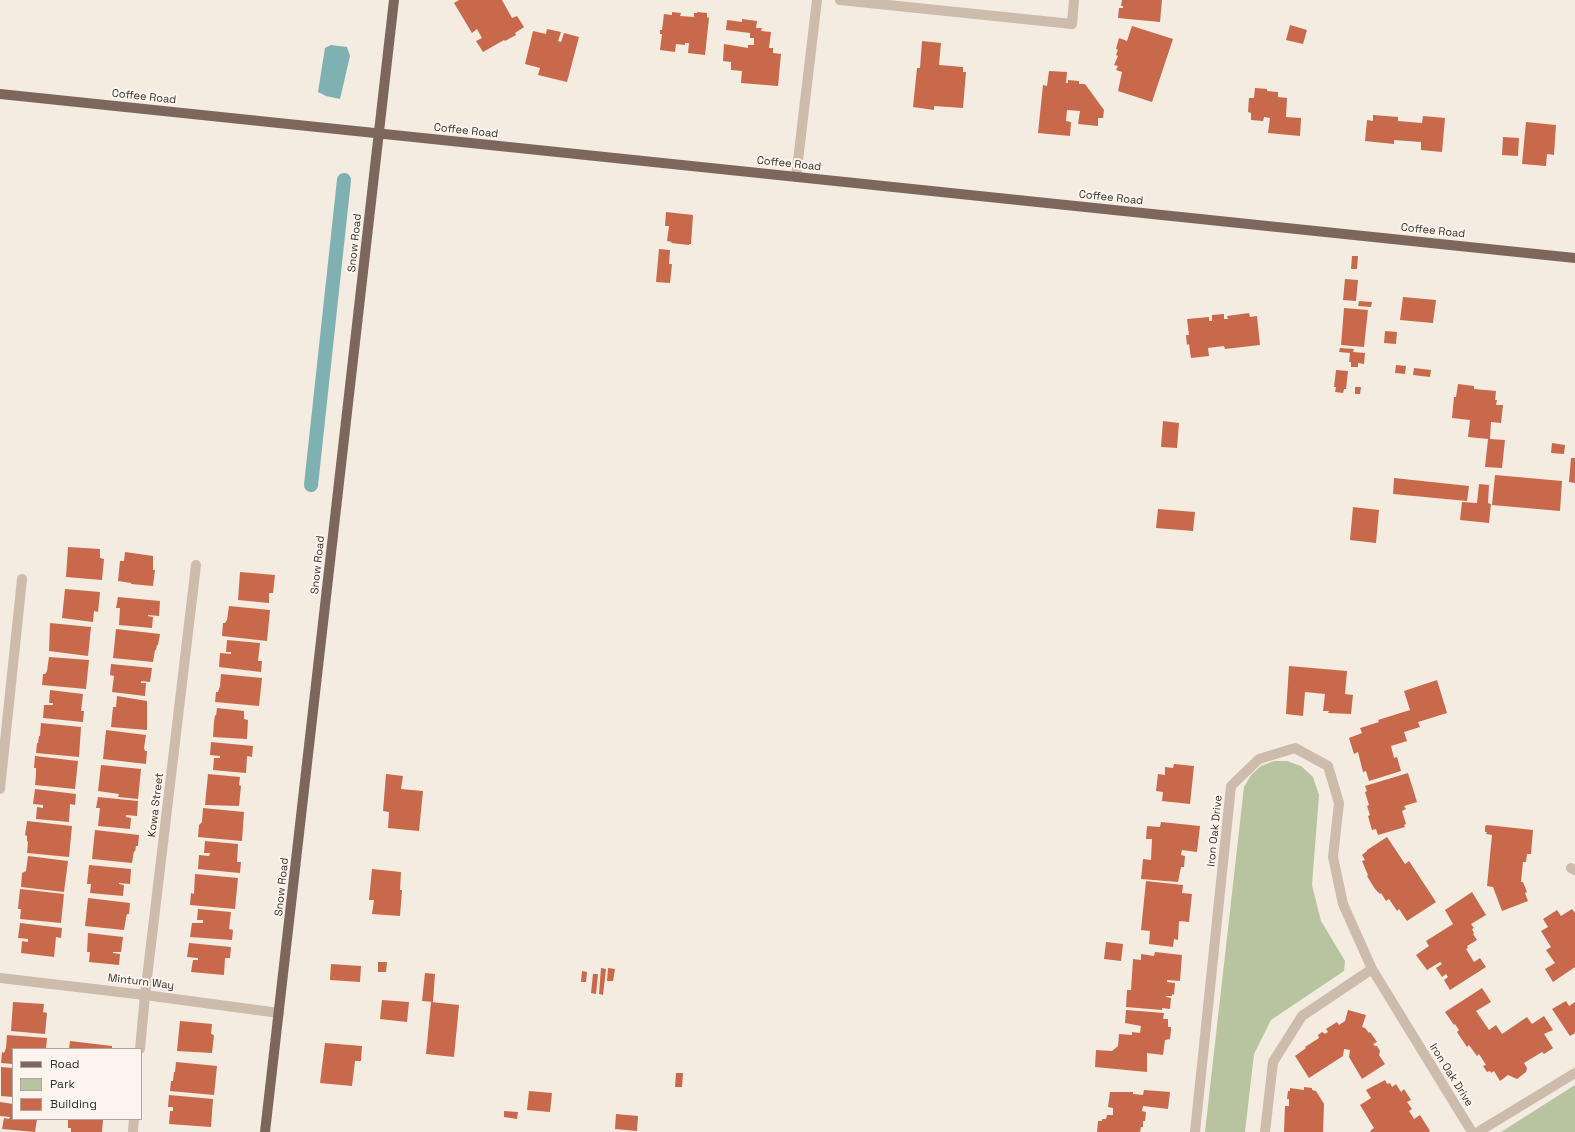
<!DOCTYPE html>
<html>
<head>
<meta charset="utf-8">
<style>
  body { margin:0 }
  #map { position:relative; width:1575px; height:1132px; overflow:hidden; background:#f4ebe1; font-family:"Space Grotesk",sans-serif }
  canvas { display:block }
  .legend { position:absolute; left:12px; top:1048px; width:130px; height:72px; box-sizing:border-box; background:#fbf5ee; border:1px solid #aea6a0; margin:0; padding:5px 7px; list-style:none; font-size:12px; color:#3b302b }
  .legend li { display:flex; align-items:center; gap:8px; height:20px }
  .legend b { width:20px; border:1px solid #aea6a0 }
</style>
</head>
<body>
<div id="map">
<canvas width="1575" height="1132"></canvas>
<ul class="legend">
<li><b style="height:5px;background:#7d675c"></b>Road</li>
<li><b style="height:11px;background:#b8c4a0"></b>Park</li>
<li><b style="height:11px;background:#c8694b"></b>Building</li>
</ul>
</div>
<script>
const g = document.querySelector('canvas').getContext('2d');
g.lineJoin = 'round';
function paint(path, color) {
  g.fillStyle = color;
  g.fill(path, 'evenodd');
}
function shape(rows) {
  const path = new Path2D();
  for (const r of rows) {
    path.moveTo(r[0], r[1]);
    for (let i = 2; i < r.length; i += 2) path.lineTo(r[i], r[i + 1]);
  }
  return path;
}
function trace(path, color, width, dash) {
  g.strokeStyle = color;
  g.lineWidth = width;
  g.lineCap = dash ? 'butt' : 'round';
  g.setLineDash(dash || []);
  g.stroke(path);
}
function label(font, color, halo, rows, align = 'center') {
  g.font = font + ' "Space Grotesk",sans-serif';
  g.lineWidth = 4;
  g.setLineDash([]);
  g.textBaseline = 'middle';
  g.strokeStyle = halo;
  g.fillStyle = color;
  for (const [text, x, y, turn = 0] of rows) {
    g.save();
    g.translate(x, y);
    g.rotate((+turn || 0) * Math.PI / 180);
    g.textAlign = isNaN(turn) ? turn : align;
    if (halo) g.strokeText(text, 0, 0);
    g.fillText(text, 0, 0);
    g.restore();
  }
}
paint(shape([
  [1274,761,1287,761,1301,766,1313,777,1319,795,1312,885,1321,921,1345,961,1344,971,1271,1020,1254,1054,1245,1132,1205,1132,1244,787,1251,775,1261,766],
  [1575,1085,1575,1132,1501,1132]
]), '#b8c4a0');
paint(shape([
  [331,45,347,47,350,56,340,99,326,96,318,92,325,48]
]), '#7fb0b2');
trace(shape([
  [311,485,344,180]
]), '#7fb0b2', 14);
paint(shape([
  [459,0,502,0,512,18,517,16,524,27,515,33,516,35,505,41,504,40,483,52,476,41,482,38,477,29,472,33,454,3],
  [1122,0,1162,0,1160,22,1118,18,1119,8,1123,8,1123,6,1121,6],
  [672,12,681,13,680,16,694,17,694,13,697,13,697,12,707,13,707,17,709,18,705,55,688,53,689,43,685,43,685,45,676,44,675,52,660,50,662,34,660,34,660,30,662,30,664,14,672,15],
  [742,19,757,21,756,28,762,28,761,31,771,32,769,48,773,48,773,53,781,54,778,86,741,83,742,71,731,70,731,62,723,61,724,44,748,48,748,45,754,45,754,38,750,38,750,33,726,30,727,20,742,22],
  [1290,25,1307,30,1303,44,1286,40],
  [1132,26,1173,39,1152,102,1118,91,1122,72,1116,70,1118,66,1114,65,1118,56,1116,55,1118,50,1116,49,1119,38,1127,41],
  [547,29,561,32,558,41,561,42,564,33,579,37,567,82,538,75,540,68,525,64,533,31,546,34],
  [922,41,941,43,939,65,963,67,963,72,966,72,963,108,934,106,934,110,913,107,917,68,920,68],
  [1049,71,1067,72,1066,83,1068,83,1068,80,1079,81,1079,84,1085,84,1104,110,1103,118,1098,118,1098,126,1078,124,1080,111,1067,110,1066,121,1071,122,1070,136,1038,133,1043,85,1047,86],
  [1255,88,1267,89,1267,91,1278,92,1278,97,1287,98,1286,117,1301,118,1300,136,1268,133,1270,118,1264,117,1263,121,1251,120,1251,113,1248,112,1249,98,1254,98],
  [1373,115,1398,117,1398,121,1422,123,1423,116,1445,118,1442,152,1421,150,1421,142,1394,140,1394,144,1365,141,1367,120,1373,121],
  [1526,122,1556,125,1554,155,1547,154,1546,166,1522,164],
  [1503,137,1519,138,1518,156,1502,155],
  [666,212,693,215,691,244,689,244,689,245,671,243,672,242,667,241,669,226,665,226],
  [659,249,670,250,669,264,672,264,670,283,656,282],
  [1352,256,1358,256,1357,269,1351,269],
  [1345,279,1358,280,1356,301,1343,300],
  [1403,297,1436,300,1433,323,1400,320],
  [1359,301,1372,302,1371,307,1358,306],
  [1344,308,1368,310,1364,347,1341,345],
  [1249,313,1250,317,1257,316,1260,345,1225,349,1224,346,1208,348,1209,356,1191,358,1189,344,1187,345,1186,335,1189,335,1187,319,1209,317,1209,321,1212,321,1212,315,1224,314,1224,319,1228,319,1227,316],
  [1385,331,1397,332,1396,344,1384,343],
  [1340,348,1354,349,1353,352,1365,353,1364,364,1358,363,1358,367,1351,367,1351,362,1349,362,1350,353,1339,352],
  [1396,365,1406,366,1405,374,1395,373],
  [1414,368,1431,370,1430,377,1413,375],
  [1336,370,1348,371,1346,389,1344,389,1343,393,1335,392,1336,387,1334,387],
  [1458,384,1474,386,1474,389,1496,391,1495,400,1497,400,1496,405,1503,405,1501,423,1491,422,1490,439,1505,440,1502,468,1485,467,1488,439,1468,437,1470,420,1452,418,1454,397,1456,397],
  [1355,387,1361,387,1360,394,1355,394],
  [1163,421,1179,423,1177,448,1161,447],
  [1552,443,1565,445,1564,454,1551,453],
  [1571,458,1575,458,1575,483,1569,482],
  [1495,475,1562,481,1560,511,1492,505],
  [1394,478,1469,486,1467,501,1393,494],
  [1479,484,1489,485,1488,503,1491,504,1489,523,1460,520,1462,502,1477,503],
  [1353,507,1379,510,1376,543,1350,540],
  [1158,509,1195,512,1193,531,1156,528],
  [68,547,100,549,100,558,104,559,102,580,66,577],
  [125,552,153,556,153,570,155,570,153,586,131,584,131,583,118,581,120,561,124,561],
  [240,572,275,575,273,593,269,593,269,603,238,600],
  [65,589,100,592,98,612,94,611,93,622,62,618],
  [118,597,160,601,159,616,148,615,148,616,153,617,152,628,119,625,120,608,116,608],
  [229,606,270,610,267,641,222,636,223,623,225,623,227,620],
  [50,623,91,627,88,656,49,651],
  [116,629,160,634,158,645,157,645,156,650,155,650,153,662,113,658],
  [227,640,260,643,258,661,262,661,261,672,219,667,220,653,231,654,231,652,226,652],
  [49,657,89,660,86,689,42,685,43,674,45,674,47,671],
  [111,664,152,668,150,682,141,681,141,683,146,683,145,696,112,692,114,676,110,675],
  [1289,666,1347,671,1345,694,1353,695,1351,714,1328,713,1329,711,1323,711,1325,694,1305,692,1303,716,1286,714],
  [221,674,262,678,259,706,215,702,216,692,218,692,220,686],
  [1437,680,1447,713,1418,722,1420,727,1404,732,1407,741,1391,746,1394,758,1397,757,1401,771,1369,781,1366,771,1363,772,1358,752,1354,754,1349,738,1362,733,1360,728,1379,722,1378,720,1410,710,1404,691],
  [50,690,83,694,81,711,84,711,83,722,43,718,44,705,53,705,53,703,49,703],
  [117,696,147,701,147,730,111,727,113,707,116,707],
  [217,708,244,711,244,719,248,720,247,739,213,737,214,722,215,715,216,716],
  [41,723,81,727,79,757,36,753,37,743,38,743,39,736,40,736],
  [106,730,146,735,144,748,145,751,147,751,146,764,103,759],
  [211,742,253,746,252,757,247,756,246,773,213,770,214,758,220,758,220,756,210,755],
  [35,756,78,761,75,789,35,785,36,774,36,768,34,768],
  [1174,764,1194,766,1190,804,1162,801,1163,792,1156,791,1158,774,1165,775,1165,767,1173,768],
  [101,765,141,769,138,799,118,797,119,794,98,791],
  [1408,773,1417,802,1404,806,1406,809,1402,811,1406,824,1404,825,1405,827,1378,835,1376,829,1372,830,1368,816,1370,815,1367,806,1369,805,1365,792,1367,791,1365,786],
  [208,774,240,777,239,785,241,786,239,806,205,805],
  [386,774,403,776,401,789,423,791,419,831,388,828,389,812,383,811],
  [35,789,76,794,75,805,70,804,69,822,36,819,37,807,43,808,43,805,33,804],
  [98,797,138,801,137,816,126,815,126,817,131,818,130,829,98,826,100,808,96,808],
  [203,808,244,812,242,841,198,837,199,825,202,822],
  [27,821,72,826,69,857,27,853,28,842,27,841,27,836,25,835],
  [1161,822,1200,826,1197,852,1182,850,1181,855,1185,856,1184,867,1181,867,1178,882,1141,879,1143,859,1151,860,1152,839,1146,839,1147,826,1160,827],
  [1487,825,1533,830,1531,854,1527,854,1526,862,1523,862,1521,882,1523,882,1527,892,1525,893,1528,901,1502,911,1493,887,1487,886,1492,835,1486,834,1487,832,1485,832,1485,826],
  [95,830,139,835,138,846,136,846,135,852,134,851,132,863,92,859],
  [1387,837,1405,864,1409,861,1436,902,1407,921,1399,909,1397,911,1389,899,1386,901,1381,893,1380,894,1375,889,1367,876,1368,875,1362,861,1365,860,1362,855,1367,851,1367,850],
  [205,841,238,844,237,862,241,862,240,873,198,869,199,855,209,856,210,853,204,853],
  [28,856,68,861,64,892,21,887,22,873,26,871],
  [89,865,131,869,130,884,119,883,119,884,124,885,123,896,90,893,91,884,87,884],
  [372,869,401,872,400,890,402,890,400,916,372,914,374,900,369,900],
  [195,874,238,878,235,909,190,905,191,893,194,894],
  [1146,881,1183,885,1182,893,1192,894,1189,922,1179,921,1178,940,1174,939,1173,947,1149,944,1150,931,1141,930],
  [20,889,64,894,61,923,20,919,21,909,18,909],
  [1472,892,1486,915,1471,924,1474,928,1472,929,1474,933,1473,934,1477,940,1467,946,1468,948,1466,949,1474,962,1480,958,1486,967,1450,990,1444,980,1448,977,1446,974,1442,977,1436,968,1442,964,1440,962,1427,970,1416,955,1429,946,1426,941,1453,924,1445,910],
  [88,898,130,903,129,914,127,914,126,918,124,930,85,926],
  [198,909,231,912,229,929,233,930,232,940,190,937,192,923,203,923,203,920,197,920],
  [1572,909,1575,913,1575,967,1553,982,1545,969,1555,963,1546,950,1551,947,1541,931,1548,927,1543,919,1557,910,1561,916],
  [20,923,62,928,61,938,56,937,54,957,21,953,22,941,28,942,28,939,18,938],
  [88,933,123,937,121,952,113,952,113,953,120,954,119,965,89,962,90,952,87,952],
  [1106,942,1123,944,1121,961,1104,959],
  [189,943,231,947,230,958,225,958,224,975,191,972,193,960,198,960,198,958,187,957],
  [1155,952,1182,955,1180,981,1167,980,1167,982,1175,983,1174,995,1172,994,1172,996,1166,996,1166,997,1171,998,1170,1009,1162,1008,1162,1010,1126,1007,1127,990,1131,990,1133,959,1141,960,1141,954,1154,956],
  [378,962,387,962,386,972,378,972],
  [331,964,361,966,360,982,330,980],
  [601,968,606,969,603,995,599,994],
  [608,968,615,969,613,981,607,981],
  [582,971,587,972,586,982,581,982],
  [425,973,435,974,433,1002,422,1001],
  [593,974,598,974,596,994,591,993],
  [1482,988,1491,1002,1476,1011,1489,1030,1496,1025,1502,1034,1527,1017,1532,1024,1544,1016,1553,1030,1544,1034,1553,1048,1544,1054,1542,1052,1524,1063,1527,1068,1526,1072,1517,1079,1508,1075,1500,1081,1494,1071,1491,1073,1490,1071,1487,1072,1483,1066,1486,1065,1479,1054,1477,1056,1469,1045,1467,1047,1457,1032,1459,1030,1455,1024,1454,1025,1445,1012],
  [382,1000,409,1002,407,1022,380,1019],
  [1566,1001,1569,1006,1575,1002,1575,1033,1570,1036,1552,1009],
  [13,1002,44,1004,43,1012,47,1013,45,1034,11,1031],
  [431,1002,459,1005,454,1057,426,1054],
  [1126,1010,1164,1013,1163,1019,1168,1019,1168,1027,1171,1027,1171,1030,1170,1039,1165,1040,1163,1055,1147,1053,1147,1072,1095,1067,1096,1050,1112,1051,1118,1046,1119,1034,1132,1035,1132,1032,1140,1033,1141,1026,1125,1023],
  [1348,1010,1366,1015,1362,1027,1365,1028,1369,1033,1370,1032,1377,1042,1373,1044,1375,1046,1377,1046,1380,1051,1379,1055,1385,1064,1362,1079,1349,1057,1350,1050,1344,1049,1343,1056,1309,1078,1295,1056,1306,1048,1305,1047,1319,1038,1318,1035,1322,1032,1325,1034,1328,1032,1326,1029,1337,1022,1339,1025,1345,1021],
  [180,1021,212,1024,211,1034,214,1035,212,1053,177,1051],
  [7,1035,47,1038,46,1049,13,1049,13,1064,1,1063,2,1052,4,1053,6,1048],
  [70,1041,112,1046,112,1049,69,1049],
  [325,1043,362,1046,361,1061,355,1061,352,1086,320,1083],
  [176,1062,217,1066,214,1095,170,1091,171,1081,173,1081,174,1072,175,1072],
  [1,1067,13,1068,13,1097,1,1096],
  [676,1073,683,1073,682,1087,675,1087],
  [1385,1080,1387,1084,1390,1083,1392,1087,1396,1084,1401,1092,1404,1089,1411,1100,1407,1102,1412,1109,1409,1111,1414,1119,1420,1115,1430,1131,1428,1132,1371,1132,1370,1131,1374,1128,1360,1105,1371,1098,1366,1090],
  [1304,1087,1312,1088,1312,1090,1316,1091,1324,1104,1323,1132,1284,1132,1285,1106,1289,1106,1289,1099,1287,1099,1288,1091,1290,1091,1290,1088,1304,1090],
  [1144,1090,1170,1092,1168,1109,1143,1106,1142,1111,1146,1112,1145,1121,1143,1121,1143,1127,1141,1127,1140,1132,1097,1132,1098,1121,1102,1121,1102,1119,1106,1119,1107,1115,1113,1115,1113,1108,1108,1107,1110,1092,1133,1092,1133,1094,1143,1095],
  [529,1091,552,1093,550,1112,527,1110],
  [169,1095,213,1099,211,1127,169,1124,170,1111,173,1111,173,1107,168,1107],
  [0,1102,13,1104,13,1119,37,1119,35,1132,2,1129,4,1118,9,1119,10,1117,0,1116],
  [504,1111,518,1112,517,1119,504,1117],
  [616,1114,638,1116,637,1131,615,1129],
  [68,1119,103,1119,102,1132,71,1132,71,1128,68,1128]
]), '#c8694b');
trace(shape([
  [840,0,1072,24,1074,0],
  [796,177,817,0],
  [0,789,22,579],
  [1571,868,1575,870],
  [0,978,145,995,279,1013],
  [140,1049,145,995,196,565],
  [133,1132,134,1119],
  [1195,1132,1231,786,1259,759,1295,748,1328,766,1339,803,1333,857,1343,904,1372,969,1472,1132],
  [1265,1132,1273,1062,1302,1016,1372,969],
  [1478,1132,1575,1073]
]), '#cdbbac', 10);
trace(shape([
  [0,94,1575,258],
  [265,1132,394,0]
]), '#7d675c', 10);
label('11px', '#3b302b', '#fbf5ee', [
  ["Coffee Road",144,97,6],
  ["Coffee Road",466,131,6],
  ["Coffee Road",789,164,6],
  ["Coffee Road",1111,198,6],
  ["Coffee Road",1433,231,6],
  ["Snow Road",355,243,-84],
  ["Snow Road",318,565,-84],
  ["Kowa Street",156,805,-83],
  ["Iron Oak Drive",1215,831,-84],
  ["Snow Road",282,887,-84],
  ["Minturn Way",141,982,7],
  ["Iron Oak Drive",1451,1075,58]
]);
</script>
</body>
</html>
